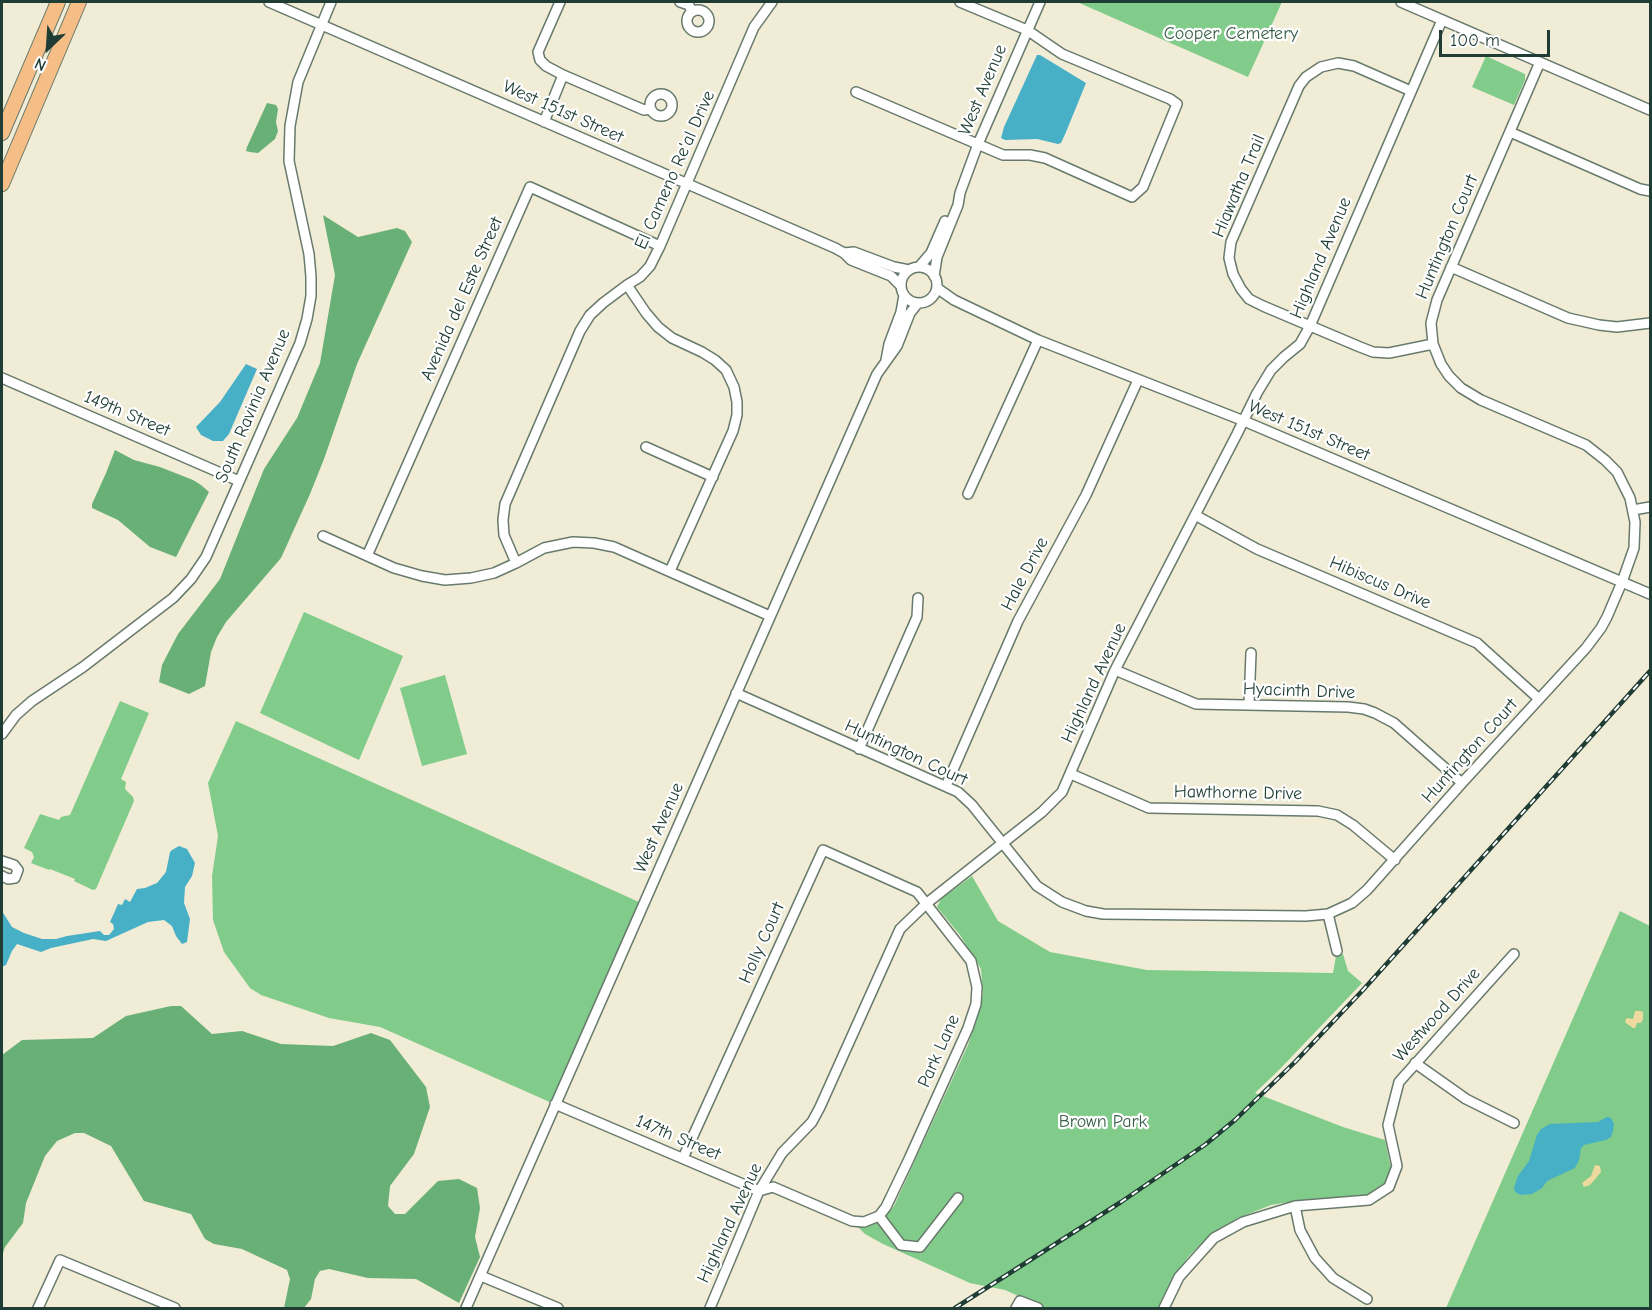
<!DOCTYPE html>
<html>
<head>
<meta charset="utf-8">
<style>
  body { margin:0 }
  #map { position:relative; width:1652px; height:1310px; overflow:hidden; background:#f1ecd5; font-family:"Comic Neue",sans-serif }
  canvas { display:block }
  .frame { position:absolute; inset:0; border:3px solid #1f3d34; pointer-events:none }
  .north { position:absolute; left:18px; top:18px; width:60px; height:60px; -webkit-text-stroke:4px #fff; paint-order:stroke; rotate:205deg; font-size:16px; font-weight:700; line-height:24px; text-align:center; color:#1f3d34 }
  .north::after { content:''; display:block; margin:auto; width:21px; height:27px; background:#1f3d34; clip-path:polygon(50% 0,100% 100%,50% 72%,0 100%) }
  .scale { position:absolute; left:1439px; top:30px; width:111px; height:27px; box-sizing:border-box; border:3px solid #1f3d34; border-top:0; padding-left:8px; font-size:18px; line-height:21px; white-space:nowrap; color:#1f3d34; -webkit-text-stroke:4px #fff; paint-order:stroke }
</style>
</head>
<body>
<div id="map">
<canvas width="1652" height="1310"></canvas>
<div class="frame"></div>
<div class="north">N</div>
<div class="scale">100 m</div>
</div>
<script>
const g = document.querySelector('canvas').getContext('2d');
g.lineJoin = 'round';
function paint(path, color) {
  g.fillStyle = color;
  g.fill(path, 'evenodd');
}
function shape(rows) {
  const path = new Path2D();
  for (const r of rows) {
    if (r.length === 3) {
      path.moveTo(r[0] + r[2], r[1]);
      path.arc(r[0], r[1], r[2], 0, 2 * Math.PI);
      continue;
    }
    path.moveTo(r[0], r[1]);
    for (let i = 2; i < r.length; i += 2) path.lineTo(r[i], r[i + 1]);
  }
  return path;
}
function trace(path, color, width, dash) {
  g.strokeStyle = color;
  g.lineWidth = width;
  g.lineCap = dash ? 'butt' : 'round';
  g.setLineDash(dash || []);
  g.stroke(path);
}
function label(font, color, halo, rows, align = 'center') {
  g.font = font + ' "Comic Neue",sans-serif';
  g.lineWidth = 4.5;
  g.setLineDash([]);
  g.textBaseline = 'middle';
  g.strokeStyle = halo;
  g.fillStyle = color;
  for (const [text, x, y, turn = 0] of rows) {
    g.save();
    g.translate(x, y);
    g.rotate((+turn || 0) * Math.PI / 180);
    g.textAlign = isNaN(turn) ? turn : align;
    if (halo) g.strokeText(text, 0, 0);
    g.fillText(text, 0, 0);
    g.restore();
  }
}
paint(shape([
  [1077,2,1282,2,1248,77],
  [1486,56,1525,74,1525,80,1514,105,1472,87],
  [304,612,403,656,359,760,260,713],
  [445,675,467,754,422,766,400,688],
  [120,701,149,713,121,779,126,782,125,789,133,797,134,801,96,889,93,890,74,881,75,879,50,869,49,870,31,863,34,857,32,852,24,848,40,814,59,820,61,817,70,815],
  [236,721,639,902,552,1103,380,1027,329,1018,261,995,250,988,224,952,213,920,212,876,218,836,208,783],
  [972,876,998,921,1050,952,1147,970,1333,973,1336,956,1343,954,1348,971,1362,983,1280,1069,1255,1093,1343,1127,1385,1140,1391,1168,1390,1174,1385,1185,1368,1196,1340,1200,1316,1199,1295,1201,1271,1205,1238,1218,1208,1237,1189,1256,1174,1276,1159,1308,1045,1308,1005,1290,970,1283,883,1244,865,1234,858,1227,868,1226,877,1223,887,1215,894,1206,968,1045,978,1015,983,994,981,969,960,935,937,907,941,899],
  [1620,911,1650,926,1650,1308,1446,1308]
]), '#81cc8a');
paint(shape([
  [267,103,276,105,278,109,276,122,278,131,275,139,258,153,250,152,246,151,247,147],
  [323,215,358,237,397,228,405,231,412,242,357,364,324,459,310,494,281,558,226,622,217,637,211,652,205,686,189,694,159,682,162,665,178,634,220,579,264,469,297,418,320,363,335,275],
  [115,450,134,460,160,467,193,480,201,485,209,492,176,557,150,547,118,520,92,508,92,504,106,473],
  [171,1006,181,1006,212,1034,242,1031,281,1044,333,1046,371,1033,390,1040,426,1087,430,1107,414,1154,390,1186,388,1206,395,1214,405,1214,438,1181,459,1179,477,1188,480,1208,475,1237,480,1257,459,1303,416,1279,368,1278,329,1269,320,1271,315,1279,311,1299,304,1308,284,1308,290,1279,287,1270,242,1249,214,1244,205,1239,191,1214,144,1201,111,1146,84,1133,75,1133,57,1141,45,1156,26,1203,23,1223,5,1247,2,1256,2,1055,22,1040,93,1038,126,1016]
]), '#68b076');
paint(shape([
  [1635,1011,1640,1011,1643,1012,1643,1019,1641,1023,1637,1023,1635,1028,1633,1028,1626,1023,1625,1021,1627,1018,1633,1019],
  [1595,1165,1600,1166,1601,1172,1590,1185,1584,1187,1582,1183,1591,1176]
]), '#eeda9e');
paint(shape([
  [1037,55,1040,55,1086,83,1066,132,1061,143,1058,144,1037,139,1005,140,1001,138,1004,127],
  [246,364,257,369,229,434,223,441,213,441,201,435,196,427,220,402],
  [179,846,187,849,195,863,192,876,185,887,184,903,190,919,187,942,182,944,176,936,172,926,164,920,148,922,106,941,93,939,51,948,41,952,17,944,12,951,6,965,2,967,2,911,12,927,24,933,42,939,56,939,67,936,100,931,104,935,109,935,114,929,113,924,110,922,118,904,122,905,125,899,130,902,137,889,145,888,157,883,166,872,170,852,172,850],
  [1607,1117,1611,1118,1614,1124,1613,1131,1611,1137,1606,1140,1584,1145,1581,1148,1579,1160,1575,1168,1547,1181,1542,1188,1532,1194,1521,1195,1515,1192,1514,1187,1518,1176,1529,1161,1537,1135,1541,1129,1550,1124,1598,1122]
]), '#47afc6');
const minor = shape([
  [269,2,835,248,844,253,851,260,891,276,901,286],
  [680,2,689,5,692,12],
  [1401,2,1650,110],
  [698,21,11],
  [563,75,644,110,651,109],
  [1411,91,1354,66,1338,63,1321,67,1306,77,1299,86,1231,242,1229,258,1233,274,1241,289,1249,299,1263,306,1360,347,1373,352,1389,353,1433,344],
  [856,92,1003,155,1030,155,1045,158,1132,197,1143,187,1177,104,1170,99,1062,54,1027,30,960,2],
  [661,105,11],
  [544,122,563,75,546,66,540,60,538,52,560,2],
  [1510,132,1640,189,1650,191],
  [844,253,854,252,894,267,909,270],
  [919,267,931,253,945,221],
  [1451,267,1568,318,1599,325,1617,327,1650,323],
  [919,285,18],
  [934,276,937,257,958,205,960,193,978,144,1040,2],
  [627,285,646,313,658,327,672,338,702,352,715,360,726,370,734,387,737,402,737,415,733,431,670,571],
  [937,288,954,300,1038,340,1244,421,1650,594],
  [886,360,889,344,901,312,904,295],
  [2,378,239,481],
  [646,447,713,477],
  [968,494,1038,340],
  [1633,510,1650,507],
  [1195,515,1257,549,1477,643,1539,699],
  [323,536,394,568,422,576,445,580,471,578,494,573,516,563,544,548,573,542,594,543,614,547,770,616],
  [367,556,530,187,660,246],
  [516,563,504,535,503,520,505,504,580,331,590,315,603,303,627,285,640,277,650,266,660,246,754,27,772,2],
  [1115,670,1196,704,1348,707,1364,709,1375,713,1394,723,1462,783],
  [736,693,958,792,972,805,1037,886,1062,902,1086,911,1103,914,1306,916,1328,914,1352,903,1367,890,1462,783,1586,648,1601,628,1607,617,1622,582,1634,548,1635,522,1630,498,1617,472,1605,460,1586,445,1481,400,1461,388,1449,376,1441,364,1433,344,1431,323,1437,300,1540,62],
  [1249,705,1251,653],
  [2,734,16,715,32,701,83,667,173,598,191,579,206,557,300,343,307,319,311,296,311,277,309,254,289,161,290,126,298,82,331,2],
  [859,749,917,617,918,598],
  [1071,774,1149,808,1318,811,1337,815,1353,825,1395,860],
  [946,786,1018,621,1086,495,1138,380],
  [2,861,14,865,18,870,15,878,8,879,2,876],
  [1328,914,1337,951],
  [1415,1063,1466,1099,1514,1123],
  [555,1104,759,1191,773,1187,852,1221,864,1222,879,1216,886,1207,909,1159,968,1028,976,1004,977,987,971,961,917,892,823,850,683,1158],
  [1295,1206,1300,1230,1315,1258,1333,1278,1367,1299],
  [879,1216,901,1245,920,1247,958,1198],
  [481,1276,558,1308],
  [38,1308,60,1260,175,1308],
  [466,1308,877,374,897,346,910,313,918,303],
  [710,1308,759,1191,782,1153,812,1122,820,1107,900,929,927,903,1042,812,1062,792,1115,670,1237,434,1257,393,1271,370,1284,357,1300,344,1310,326,1442,20],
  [1016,1308,1020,1301,1038,1308],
  [1164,1308,1179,1277,1214,1238,1243,1222,1295,1206,1369,1200,1389,1187,1397,1166,1388,1125,1399,1082,1514,954]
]);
const highway = shape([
  [2,133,58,2],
  [2,184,79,2]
]);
trace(minor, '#687a6c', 12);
trace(highway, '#687a6c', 16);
trace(minor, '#fff', 9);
trace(highway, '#f5be86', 14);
const rail = shape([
  [955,1308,1121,1202,1206,1144,1235,1120,1295,1062,1363,990,1650,671]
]);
trace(rail, '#1f3d34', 4.5);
trace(rail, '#fff', 2, [7]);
label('18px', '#38614a', '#fff', [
  ["Cooper Cemetery",1231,34],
  ["Brown Park",1103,1122]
]);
label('18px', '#1f3d34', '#fff', [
  ["West Avenue",983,90,-67],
  ["West 151st Street",563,112,24],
  ["El Cameno Re'al Drive",675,170,-66],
  ["Hiawatha Trail",1239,186,-67],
  ["Huntington Court",1447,237,-67],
  ["Highland Avenue",1321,258,-67],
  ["Avenida del Este Street",462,299,-66],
  ["South Ravinia Avenue",253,406,-67],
  ["149th Street",127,414,23],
  ["West 151st Street",1309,431,23],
  ["Hale Drive",1025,574,-62],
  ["Hibiscus Drive",1380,583,23],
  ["Highland Avenue",1094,683,-65],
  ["Hyacinth Drive",1299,691,2],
  ["Huntington Court",1470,751,-48],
  ["Huntington Court",906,753,25],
  ["Hawthorne Drive",1238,793,1],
  ["West Avenue",659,828,-66],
  ["Holly Court",762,943,-66],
  ["Westwood Drive",1437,1015,-48],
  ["Park Lane",939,1051,-66],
  ["147th Street",678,1138,23],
  ["Highland Avenue",730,1223,-65]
]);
</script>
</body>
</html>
